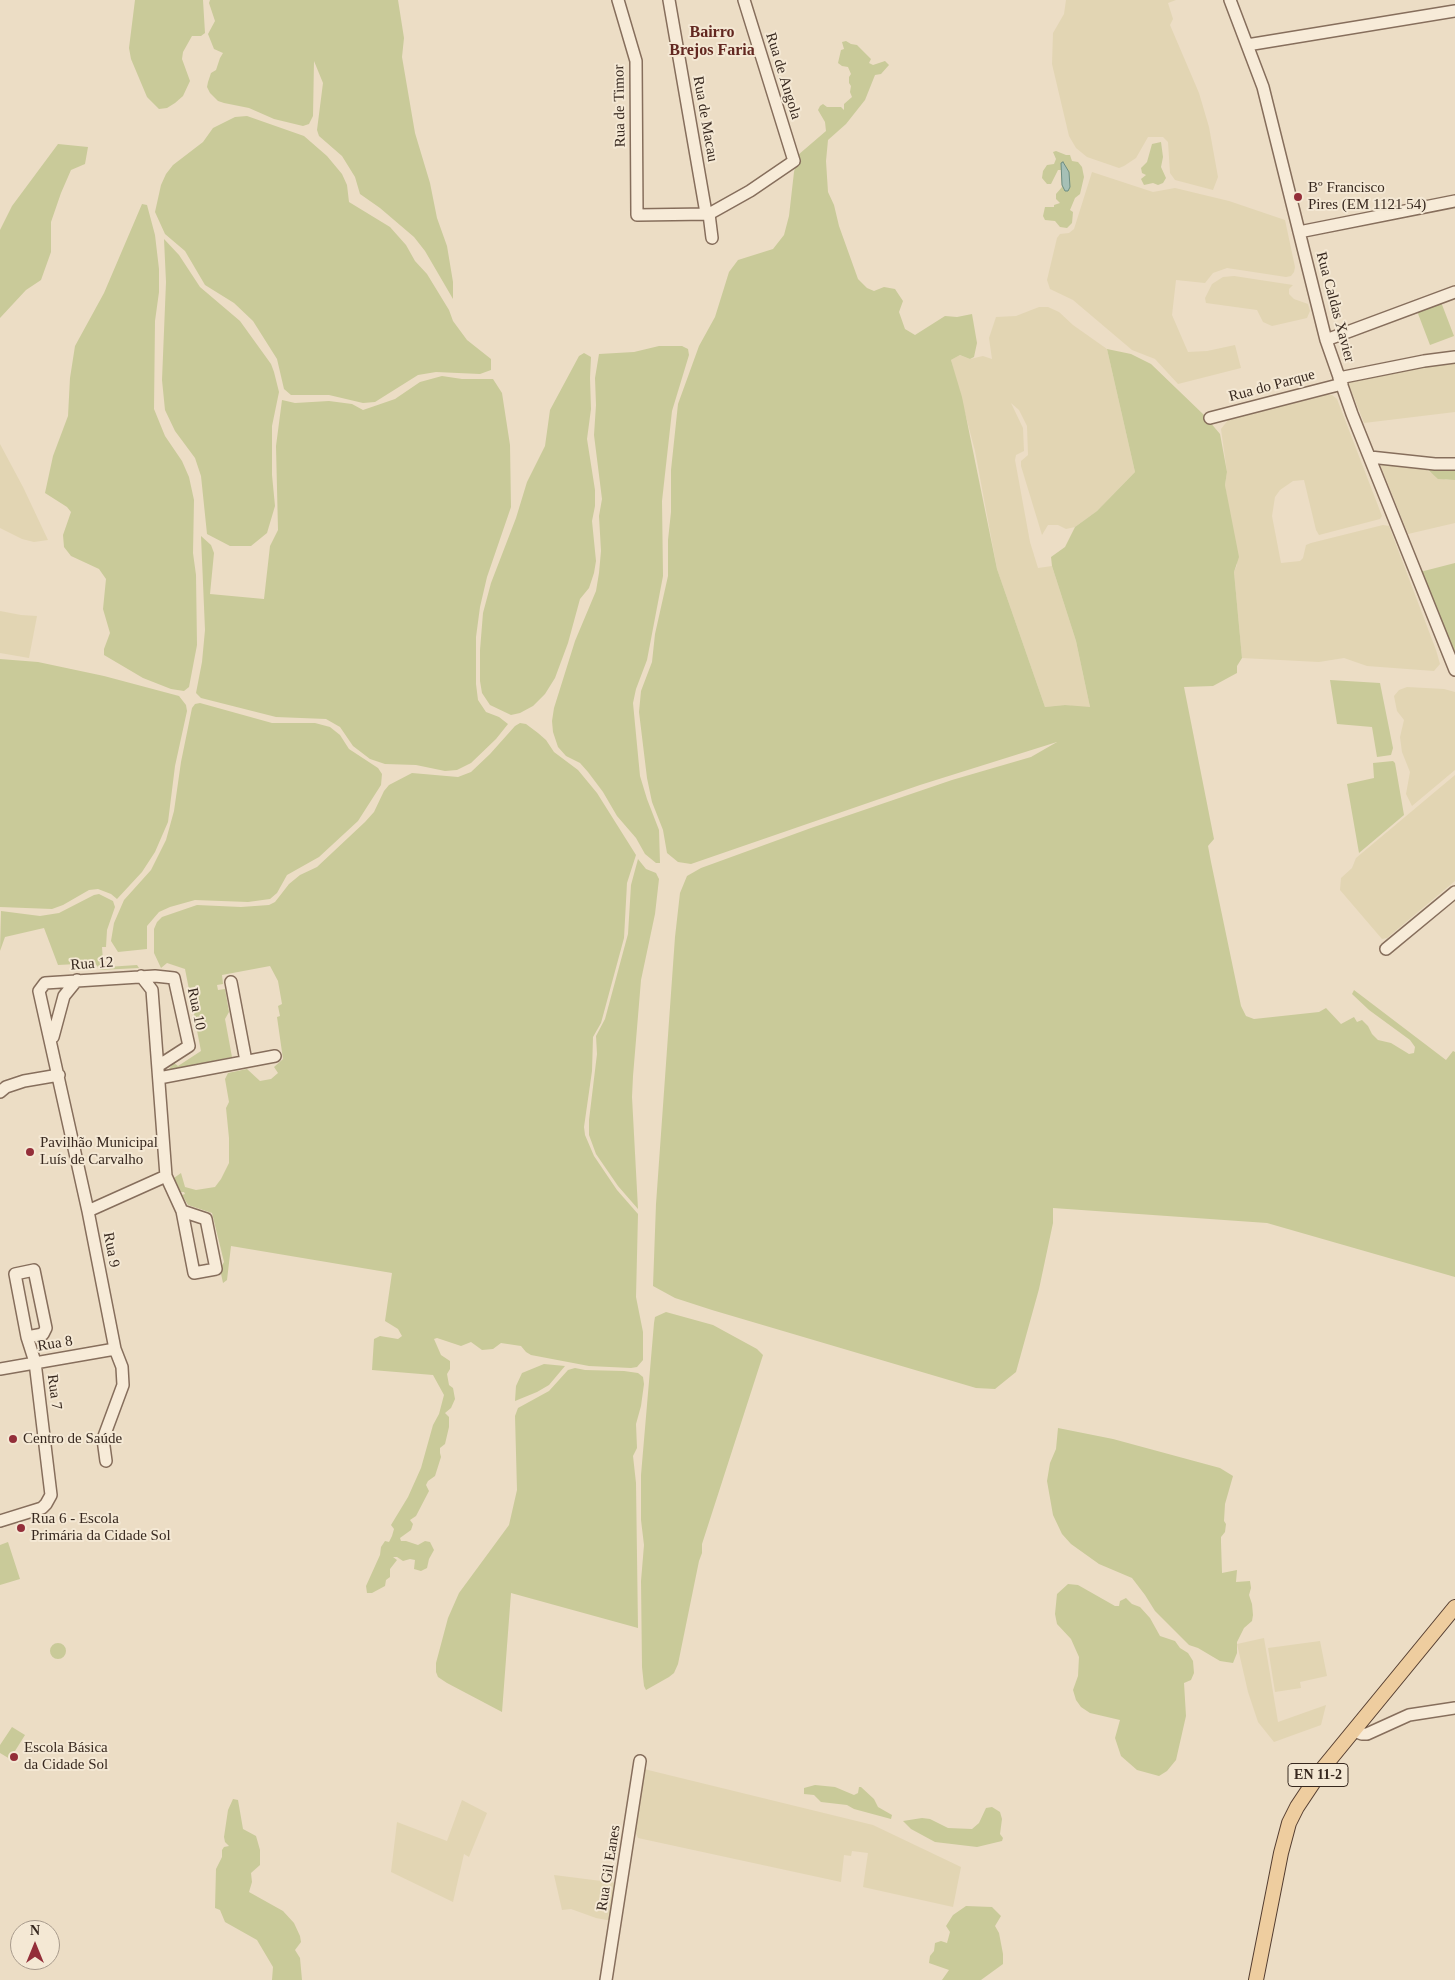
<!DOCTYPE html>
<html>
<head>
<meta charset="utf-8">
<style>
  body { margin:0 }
  #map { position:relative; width:1455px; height:1980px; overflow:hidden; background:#ecddc5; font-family:Georgia,serif }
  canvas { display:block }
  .north { position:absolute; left:10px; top:1920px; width:50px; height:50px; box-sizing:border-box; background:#f4e8d4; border:1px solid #a89b8c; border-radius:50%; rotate:0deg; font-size:14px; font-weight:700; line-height:20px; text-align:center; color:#37281f }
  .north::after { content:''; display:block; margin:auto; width:18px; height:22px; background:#932e39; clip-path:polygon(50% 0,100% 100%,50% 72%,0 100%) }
</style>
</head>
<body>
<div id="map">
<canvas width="1455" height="1980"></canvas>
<div class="north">N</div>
</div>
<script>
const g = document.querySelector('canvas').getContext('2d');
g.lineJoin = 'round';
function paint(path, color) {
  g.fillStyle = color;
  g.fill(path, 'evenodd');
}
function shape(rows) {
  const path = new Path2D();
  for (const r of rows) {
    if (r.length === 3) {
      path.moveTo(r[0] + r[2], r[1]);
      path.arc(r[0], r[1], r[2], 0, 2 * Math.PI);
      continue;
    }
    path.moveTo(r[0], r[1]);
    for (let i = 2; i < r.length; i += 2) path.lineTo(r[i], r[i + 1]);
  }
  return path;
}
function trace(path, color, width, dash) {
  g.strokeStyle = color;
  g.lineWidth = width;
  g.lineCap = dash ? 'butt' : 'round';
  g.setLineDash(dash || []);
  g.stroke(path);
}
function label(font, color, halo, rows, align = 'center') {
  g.font = font + ' Georgia,serif';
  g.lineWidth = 4;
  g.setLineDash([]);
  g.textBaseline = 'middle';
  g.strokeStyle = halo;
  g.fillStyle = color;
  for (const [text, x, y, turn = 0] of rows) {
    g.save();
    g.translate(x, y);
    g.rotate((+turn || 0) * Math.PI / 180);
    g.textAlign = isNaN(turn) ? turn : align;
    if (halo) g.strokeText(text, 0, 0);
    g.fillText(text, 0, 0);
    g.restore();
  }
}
paint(shape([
  [1066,0,1176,0,1168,3,1173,19,1170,25,1199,93,1209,127,1218,177,1213,190,1175,180,1170,173,1168,142,1163,137,1148,137,1136,158,1124,166,1119,168,1087,157,1076,148,1069,136,1052,64,1053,33,1064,14],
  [1092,172,1153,192,1175,188,1229,201,1285,220,1295,267,1294,272,1291,276,1286,277,1227,268,1213,273,1205,283,1176,280,1172,315,1188,352,1207,351,1235,345,1241,368,1178,384,1155,359,1132,350,1073,300,1050,289,1047,280,1057,238,1060,234,1069,233,1074,229],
  [1234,276,1293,285,1289,289,1289,294,1294,299,1308,304,1310,311,1307,318,1272,326,1263,322,1257,310,1206,303,1205,298,1212,284,1223,277],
  [1039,307,1048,307,1059,312,1073,325,1107,349,1135,472,1097,511,1075,527,1066,529,1058,525,1048,525,1042,535,1021,466,1021,461,1028,455,1027,426,1019,410,1011,403,1023,428,1024,451,1016,455,1015,460,1030,542,1038,568,1052,566,1076,641,1090,707,1086,708,1065,705,1045,707,997,569,975,451,951,360,960,355,970,359,983,356,992,359,989,338,996,317,1016,316],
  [1455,360,1455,412,1364,423,1347,380],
  [1326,395,1332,395,1337,399,1382,516,1380,519,1319,535,1316,530,1304,480,1293,481,1280,490,1275,497,1272,516,1281,563,1300,561,1303,558,1306,545,1311,543,1383,525,1389,526,1436,650,1440,664,1434,671,1367,666,1344,658,1319,662,1242,658,1234,572,1237,565,1225,485,1227,472,1221,429,1228,420],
  [0,444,23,487,48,540,34,542,22,539,0,528],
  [1381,463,1425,467,1428,471,1446,480,1455,480,1455,523,1408,534,1381,467],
  [0,611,21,615,37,616,29,658,0,653],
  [1407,687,1444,689,1455,692,1455,770,1412,806,1406,794,1410,772,1402,752,1400,737,1404,720,1397,711,1394,696,1399,690],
  [1455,775,1455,881,1387,938,1382,939,1340,890,1341,878,1352,868,1356,858],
  [1264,1638,1278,1722,1326,1705,1321,1725,1274,1742,1258,1722,1248,1692,1237,1644],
  [1320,1641,1327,1676,1300,1682,1301,1688,1275,1692,1268,1648],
  [644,1769,873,1825,961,1867,953,1907,863,1887,868,1853,852,1851,851,1856,844,1855,841,1882,638,1838,635,1831],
  [462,1800,487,1813,469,1857,464,1854,453,1902,391,1872,397,1822,447,1841],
  [554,1875,617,1883,612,1921,596,1918,571,1909,562,1910]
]), '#e2d5b3');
paint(shape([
  [135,0,203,0,205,33,201,36,192,36,183,52,182,59,190,81,183,96,175,103,167,108,159,109,147,97,131,59,129,48],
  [210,0,398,0,404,38,402,57,415,133,430,183,437,218,447,246,453,282,453,299,425,251,414,237,380,208,360,194,355,177,342,156,319,136,317,130,323,83,314,61,313,116,309,124,303,126,274,119,249,108,224,103,218,101,210,93,207,87,208,82,211,73,216,70,220,58,223,53,214,49,208,34,215,21,209,3],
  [846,41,851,44,857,45,871,59,869,63,873,65,885,61,889,65,881,74,875,75,865,100,846,124,828,140,826,161,828,192,834,205,839,226,858,279,867,288,874,291,884,287,895,289,903,301,899,312,905,329,915,335,945,316,957,317,972,314,977,343,974,357,970,359,960,355,951,360,962,397,997,569,1045,707,1065,705,1090,707,1076,641,1052,566,1051,557,1065,547,1075,527,1097,511,1135,472,1107,349,1131,354,1151,364,1204,415,1220,434,1227,472,1225,485,1239,557,1234,572,1242,658,1237,666,1237,673,1213,686,1184,687,1214,839,1208,846,1211,862,1241,1006,1246,1016,1254,1019,1319,1012,1326,1008,1341,1024,1354,1017,1357,1022,1362,1020,1368,1026,1372,1034,1378,1040,1391,1043,1409,1054,1414,1053,1415,1047,1410,1040,1369,1010,1352,994,1354,990,1446,1060,1453,1051,1455,1052,1455,1277,1267,1223,1053,1208,1053,1223,1039,1289,1016,1372,995,1389,976,1388,712,1310,675,1298,653,1286,656,1204,675,937,680,893,687,876,701,868,811,828,952,780,1031,757,1057,742,920,785,691,864,678,862,667,853,663,830,652,802,647,778,639,712,641,691,652,662,655,634,668,576,668,540,671,512,671,470,678,404,699,346,715,317,729,272,738,260,773,249,784,235,789,216,794,172,798,155,826,131,825,122,818,110,820,106,823,104,827,107,841,107,844,110,844,104,852,97,850,92,851,86,849,83,849,77,851,74,848,67,842,66,838,63,841,50,844,49,842,42],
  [247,116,304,136,327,156,342,174,347,185,349,202,390,227,406,245,415,261,427,274,449,310,453,321,467,340,491,359,491,370,480,374,436,372,418,375,375,402,363,403,329,395,291,395,284,389,277,359,253,321,234,303,205,285,185,251,165,234,155,212,161,185,166,174,173,165,203,142,213,128,235,117],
  [1161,142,1163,157,1161,167,1166,178,1163,183,1158,185,1153,183,1144,185,1141,179,1146,175,1142,173,1141,168,1147,162,1152,144],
  [58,144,88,147,85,164,71,170,61,193,51,222,51,252,41,280,26,290,0,318,0,230,12,206],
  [1056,151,1066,155,1070,155,1072,161,1078,162,1082,167,1084,177,1080,194,1075,198,1070,210,1073,212,1072,223,1067,228,1060,227,1055,221,1045,220,1043,216,1045,207,1054,207,1054,205,1060,203,1056,199,1056,194,1062,187,1061,170,1058,170,1051,184,1047,184,1042,178,1043,171,1047,165,1054,164,1056,159,1053,152],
  [142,204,147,205,155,235,159,269,159,292,155,321,154,409,165,436,182,461,189,477,194,500,193,553,196,575,197,645,189,687,184,691,171,689,143,678,104,655,104,649,110,633,103,609,106,579,99,569,71,556,64,547,63,535,71,512,67,507,45,493,53,456,68,416,70,378,75,346,104,293],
  [164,239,179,255,200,287,240,321,271,364,274,372,279,392,272,426,272,475,275,506,267,533,251,546,230,546,207,534,201,476,195,458,175,431,165,410,162,380,166,282],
  [1441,302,1454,336,1430,345,1417,311],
  [659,346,682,346,688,349,689,355,672,411,662,501,663,576,647,660,636,689,633,703,640,776,647,799,659,830,660,863,656,863,645,854,636,838,617,816,603,792,588,772,580,763,566,756,558,747,553,732,552,721,554,708,575,641,596,591,599,573,601,551,599,516,602,499,594,435,596,405,595,378,599,354,634,352],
  [584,353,591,357,590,378,591,409,587,439,595,490,595,506,592,521,596,561,594,573,589,588,580,599,568,643,555,678,545,694,533,706,520,713,511,715,490,705,482,693,480,681,480,650,483,613,491,583,516,518,527,482,545,446,550,410,579,356],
  [442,376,462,379,493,379,502,393,510,445,511,507,487,577,480,607,476,637,476,684,478,700,486,712,499,717,508,724,496,739,471,763,457,770,445,771,416,765,385,764,370,759,353,746,340,727,326,719,276,717,201,698,196,693,202,662,205,630,201,536,211,545,214,553,210,594,264,599,270,546,278,530,276,446,282,400,295,403,329,401,352,404,363,410,395,399,420,382],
  [1425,467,1455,467,1455,480,1438,479],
  [1455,563,1455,658,1420,572],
  [0,659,38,662,104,676,179,696,186,705,187,711,175,766,168,822,155,852,142,872,117,899,111,894,98,889,89,890,63,905,52,909,0,907],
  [1330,680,1380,683,1393,748,1391,755,1377,757,1372,727,1337,724],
  [200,703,272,723,315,723,330,727,340,735,349,749,378,768,382,774,381,785,358,821,319,857,287,875,277,893,270,899,248,902,195,900,170,907,159,912,147,926,147,949,118,952,111,941,114,923,124,900,151,870,166,840,174,811,181,762,192,708,195,704],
  [520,723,526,724,538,733,546,740,554,752,578,770,597,793,636,855,627,883,624,938,601,1023,593,1037,592,1071,584,1127,585,1135,594,1156,617,1190,638,1214,636,1297,643,1332,643,1360,637,1367,631,1368,589,1366,531,1355,526,1352,521,1346,501,1343,493,1349,482,1350,471,1342,461,1346,437,1338,434,1339,441,1355,450,1361,450,1369,447,1374,449,1385,453,1388,455,1399,451,1408,445,1413,449,1417,449,1427,445,1444,440,1448,440,1453,441,1457,435,1476,428,1481,426,1485,429,1491,416,1516,410,1520,413,1524,411,1530,400,1538,401,1541,406,1541,418,1545,425,1541,430,1542,434,1550,429,1559,427,1568,421,1571,414,1569,415,1560,410,1559,403,1561,397,1557,393,1557,397,1560,390,1569,390,1577,386,1580,385,1586,372,1593,367,1593,366,1586,380,1555,381,1547,385,1541,389,1542,392,1536,394,1529,391,1525,408,1497,421,1468,433,1425,439,1414,444,1395,433,1375,372,1370,374,1339,380,1336,398,1339,402,1336,398,1329,385,1321,392,1273,231,1246,227,1280,223,1283,220,1269,224,1262,212,1213,188,1205,182,1195,185,1194,184,1192,181,1192,174,1178,181,1173,185,1187,196,1190,215,1187,221,1179,229,1163,229,1138,226,1108,229,1102,225,1079,228,1073,247,1069,260,1081,271,1079,278,1073,274,1067,283,1059,277,1017,280,1016,278,1006,282,1004,278,981,270,966,222,975,223,984,217,985,218,990,225,989,229,1012,225,1019,232,1057,168,1070,174,1063,178,1066,201,1051,185,969,167,963,161,968,154,953,154,929,157,922,162,917,197,905,241,907,269,905,275,902,289,884,300,875,317,867,365,822,374,812,384,791,389,785,412,773,458,777,471,772,490,754,515,726],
  [1393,761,1395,763,1404,815,1359,853,1347,784,1374,778,1373,763],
  [638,859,646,869,656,873,659,879,655,914,641,980,633,1076,632,1097,638,1209,618,1186,596,1154,589,1135,589,1120,597,1054,596,1036,605,1019,628,934,631,885],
  [99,894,113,901,115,907,107,930,106,947,102,947,103,961,107,967,137,965,139,968,100,970,95,963,58,965,44,928,5,937,0,951,1,911,40,916,59,913,94,895],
  [666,1312,713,1325,757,1349,763,1355,702,1544,702,1553,699,1561,678,1664,674,1673,669,1677,646,1690,644,1686,642,1667,641,1581,644,1545,641,1520,641,1475,654,1323,655,1317],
  [544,1364,565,1366,549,1385,537,1392,515,1401,516,1386,522,1373],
  [575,1368,585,1370,624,1371,638,1373,643,1377,644,1384,641,1406,636,1424,637,1448,633,1456,636,1483,638,1628,511,1593,502,1712,447,1683,438,1677,436,1672,436,1663,448,1618,459,1593,509,1525,517,1490,515,1416,518,1408,549,1391,568,1370],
  [1058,1428,1113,1439,1220,1468,1233,1476,1225,1504,1224,1521,1226,1524,1225,1532,1221,1537,1221,1542,1222,1573,1237,1570,1236,1582,1250,1581,1251,1588,1249,1595,1252,1604,1253,1615,1252,1621,1244,1628,1237,1642,1237,1653,1233,1663,1220,1661,1198,1648,1189,1645,1155,1611,1145,1595,1132,1578,1099,1564,1071,1544,1062,1534,1053,1515,1047,1481,1050,1463,1056,1449],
  [8,1542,20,1579,0,1585,0,1545],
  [1068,1584,1078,1585,1115,1606,1119,1606,1120,1601,1126,1598,1132,1604,1140,1607,1150,1618,1160,1636,1175,1641,1180,1648,1188,1653,1193,1661,1194,1673,1191,1680,1184,1683,1186,1716,1176,1760,1167,1771,1159,1776,1137,1770,1121,1756,1115,1738,1120,1720,1090,1713,1081,1707,1076,1700,1073,1690,1078,1676,1079,1657,1071,1639,1057,1624,1055,1614,1057,1594],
  [58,1651,8],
  [12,1727,25,1735,10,1759,0,1753,0,1745],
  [815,1785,835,1787,854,1795,858,1793,859,1787,861,1787,874,1799,878,1807,892,1815,891,1819,854,1809,847,1805,821,1802,814,1795,804,1794,804,1788],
  [233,1799,238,1800,243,1829,256,1836,260,1850,260,1865,251,1873,252,1882,249,1892,283,1911,294,1923,300,1936,301,1942,295,1950,300,1958,302,1980,272,1980,273,1967,257,1940,225,1922,220,1910,215,1908,216,1869,222,1857,222,1850,224,1847,229,1846,225,1842,224,1837,228,1810],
  [992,1807,1000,1812,1002,1819,1000,1834,1003,1838,1002,1841,977,1847,935,1842,911,1829,903,1821,922,1818,930,1819,948,1828,972,1829,979,1823,986,1808],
  [966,1906,992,1907,1001,1916,995,1926,999,1933,1003,1954,1003,1964,981,1980,942,1980,949,1970,929,1963,930,1956,934,1951,935,1943,941,1941,947,1943,950,1932,946,1926,953,1915]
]), '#c9ca99');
const water = shape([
  [1063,162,1069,172,1070,187,1068,191,1065,191,1062,185,1061,163,1063,162]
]);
paint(water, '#a6c0b6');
trace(water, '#6e8e82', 1);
const minor = shape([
  [618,0,636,61,637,215,709,214,750,191,794,161,744,0],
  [669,0,706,213],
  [1230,0,1263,87,1326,340,1352,414,1455,670],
  [1247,45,1455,11],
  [709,214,712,238],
  [1299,232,1455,201],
  [1326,340,1455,292],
  [1339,378,1424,361,1455,357],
  [1210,418,1342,384],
  [1370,457,1435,464,1455,464],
  [1386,949,1455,892],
  [141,976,152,990,166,1176,182,1211,206,1219,216,1269,194,1273,182,1211],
  [231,982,246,1061],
  [53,1037,64,996,77,980],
  [159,1078,275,1056],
  [0,1092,6,1087,24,1081,59,1075],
  [88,1211,166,1176],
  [0,1369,115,1349],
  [106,1461,103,1439,123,1385,122,1367,115,1349,88,1211,39,991,45,983,155,976,174,978,189,1046,158,1066],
  [0,1521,42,1508,46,1504,51,1495,35,1362,27,1337,15,1274,34,1270,46,1328,43,1334,27,1337],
  [1354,1731,1362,1734,1367,1734,1409,1715,1455,1708],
  [606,1980,640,1761]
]);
const major = shape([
  [1256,1980,1281,1853,1289,1823,1297,1807,1323,1768,1455,1607]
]);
trace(minor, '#866e5c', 14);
trace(major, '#543d30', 16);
trace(minor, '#f7ebd8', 11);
trace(major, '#eecd9f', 14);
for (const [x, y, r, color] of [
  [1298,197,5,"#932e39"],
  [30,1152,5,"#932e39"],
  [13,1439,5,"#932e39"],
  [21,1528,5,"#932e39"],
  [14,1757,5,"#932e39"]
]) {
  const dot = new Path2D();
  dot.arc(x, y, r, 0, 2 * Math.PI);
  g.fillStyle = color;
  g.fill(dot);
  trace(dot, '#f4e8d4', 2);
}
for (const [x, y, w] of [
  [1318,1775,60]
]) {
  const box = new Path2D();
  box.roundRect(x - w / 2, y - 11.5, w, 23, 4);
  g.fillStyle = '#f4e8d4';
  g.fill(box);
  trace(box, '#37281f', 1);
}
label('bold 14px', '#37281f', null, [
  ["EN 11-2",1318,1775]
]);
label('15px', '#37281f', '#f4e8d4', [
  ["Rua de Angola",783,76,73],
  ["Rua de Timor",620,106,-91],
  ["Rua de Macau",705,119,80],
  ["Rua Caldas Xavier",1335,307,75],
  ["Rua do Parque",1272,386,-15],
  ["Rua 12",92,964,-4],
  ["Rua 10",196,1009,78],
  ["Rua 9",111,1250,79],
  ["Rua 8",55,1344,-9],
  ["Rua 7",54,1392,82],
  ["Rua Gil Eanes",609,1868,-81]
]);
label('15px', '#37281f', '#f4e8d4', [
  ["Bº Francisco",1308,188],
  ["Pires (EM 1121 54)",1308,205],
  ["Pavilhão Municipal",40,1143],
  ["Luís de Carvalho",40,1160],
  ["Centro de Saúde",23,1439],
  ["Rua 6 - Escola",31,1519],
  ["Primária da Cidade Sol",31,1536],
  ["Escola Básica",24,1748],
  ["da Cidade Sol",24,1765]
], 'left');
label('bold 16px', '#622720', '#f4e8d4', [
  ["Bairro",712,33],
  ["Brejos Faria",712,51]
]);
</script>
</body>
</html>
